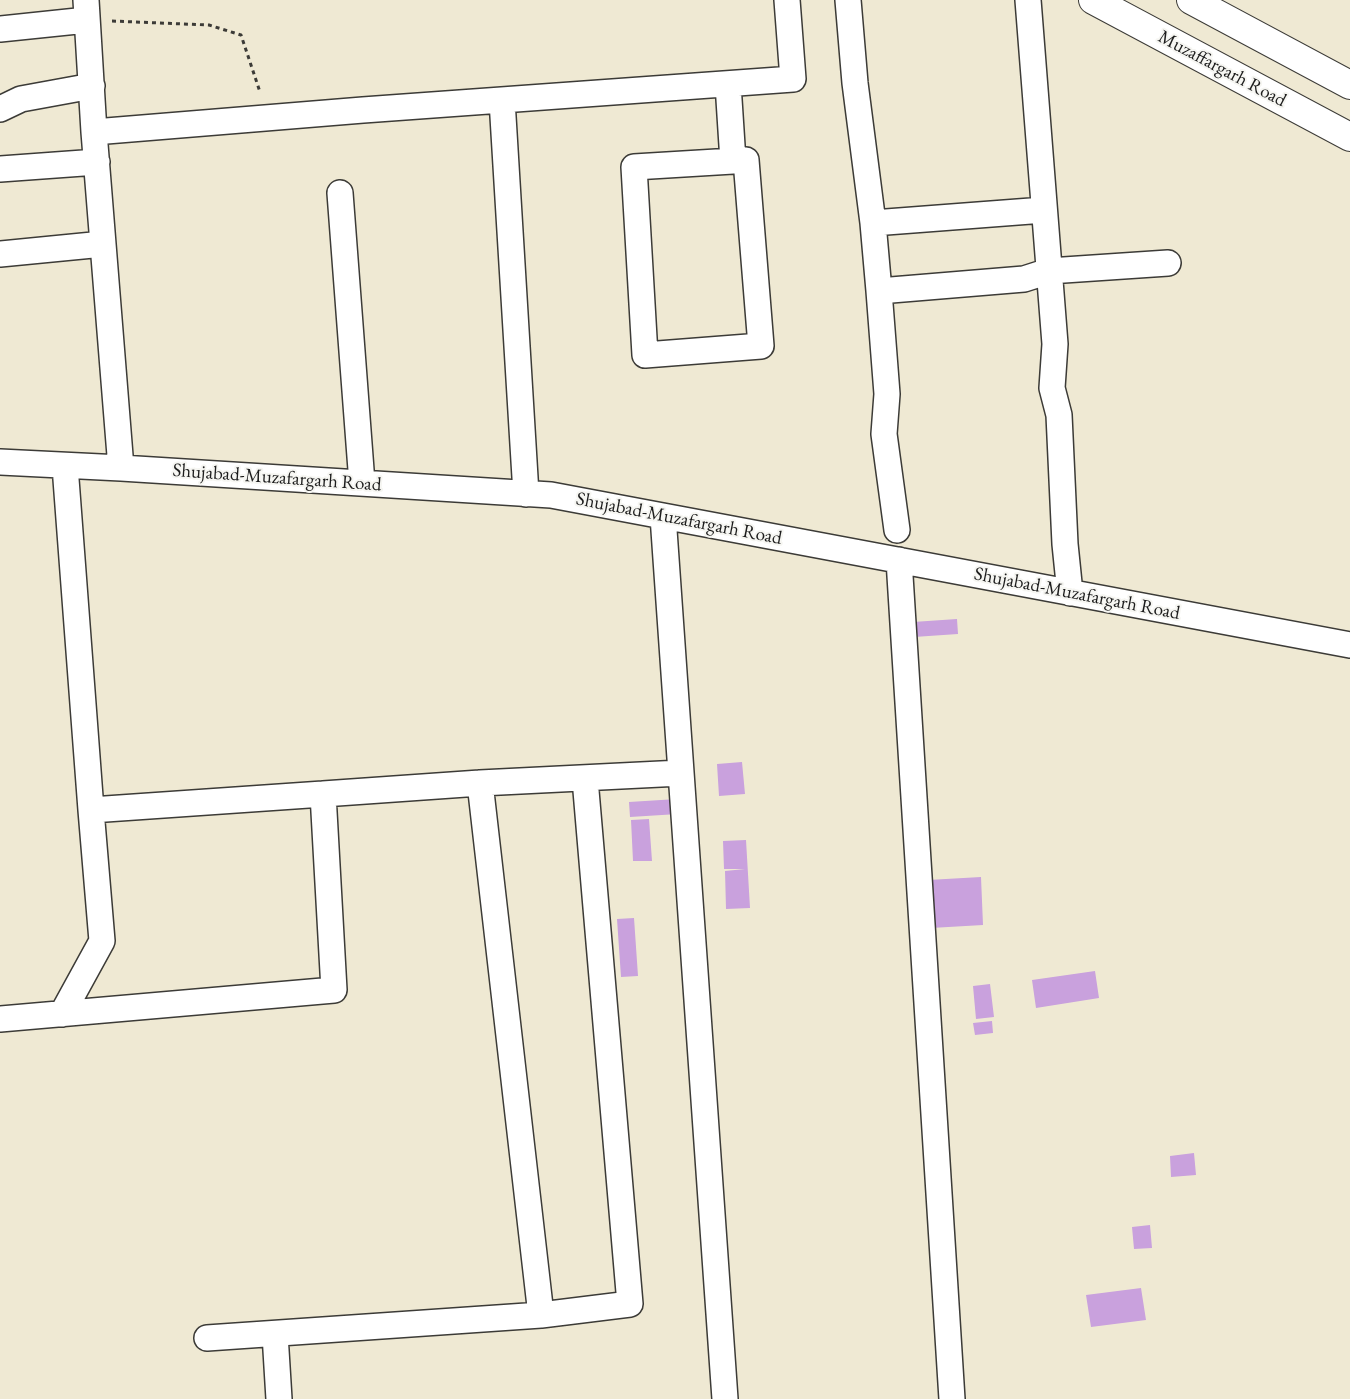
<!DOCTYPE html>
<html>
<head>
<meta charset="utf-8">
<style>
  body { margin:0 }
  canvas { display:block; background:#efe9d3 }
</style>
</head>
<body>
<canvas width="1350" height="1399"></canvas>
<script>
const g = document.querySelector('canvas').getContext('2d');
g.lineJoin = 'round';
function paint(path, color) {
  g.fillStyle = color;
  g.fill(path, 'evenodd');
}
function shape(rows) {
  const path = new Path2D();
  for (const r of rows) {
    path.moveTo(r[0], r[1]);
    for (let i = 2; i < r.length; i += 2) path.lineTo(r[i], r[i + 1]);
  }
  return path;
}
function trace(path, color, width, dash) {
  g.strokeStyle = color;
  g.lineWidth = width;
  g.lineCap = dash ? 'butt' : 'round';
  g.setLineDash(dash || []);
  g.stroke(path);
}
function label(font, color, halo, rows, align = 'center') {
  g.font = font + ' "EB Garamond",serif';
  g.lineWidth = 4;
  g.setLineDash([]);
  g.textBaseline = 'middle';
  g.strokeStyle = halo;
  g.fillStyle = color;
  for (const [text, x, y, turn = 0] of rows) {
    g.save();
    g.translate(x, y);
    g.rotate((+turn || 0) * Math.PI / 180);
    g.textAlign = isNaN(turn) ? turn : align;
    if (halo) g.strokeText(text, 0, 0);
    g.fillText(text, 0, 0);
    g.restore();
  }
}
paint(shape([
  [957,619,958,634,914,637,913,622],
  [742,762,745,794,719,796,717,764],
  [677,799,678,814,630,817,629,802],
  [649,819,652,861,633,861,631,820],
  [746,840,750,908,726,909,725,871,745,869,724,869,723,841],
  [981,877,983,925,931,928,928,880],
  [634,918,638,976,621,977,617,919],
  [1095,971,1099,998,1036,1008,1032,980],
  [990,984,994,1017,976,1019,973,986],
  [992,1021,993,1033,975,1035,973,1023],
  [1194,1153,1196,1175,1171,1177,1170,1156],
  [1150,1225,1152,1248,1134,1249,1132,1227],
  [1141,1288,1146,1320,1091,1327,1086,1295]
]), '#c9a1dd');
const street = shape([
  [86,0,94,132],
  [848,0,855,83,873,223],
  [1028,0,1055,344,1052,388,1059,415,1065,544,1070,593],
  [0,29,87,20],
  [728,84,733,161,746,160,761,346,645,355,634,167,733,161],
  [502,100,526,494],
  [0,109,21,99,92,86],
  [0,169,97,162],
  [340,193,362,483],
  [0,254,103,244],
  [879,291,873,223,1044,210],
  [0,462,121,468,551,495,1350,645],
  [121,468,94,132,363,110,793,79,787,0],
  [663,516,725,1399],
  [897,530,884,434,887,394,879,291,1024,279,1049,271,1168,263],
  [899,560,952,1399],
  [323,794,480,783,681,773],
  [62,1014,102,941,91,810],
  [0,1019,334,990,323,794,91,810,65,466],
  [541,1315,630,1304,585,779],
  [275,1334,279,1399],
  [207,1338,541,1315,480,783]
]);
const primary = shape([
  [1093,0,1350,137],
  [1191,0,1350,85]
]);
trace(street, '#3c3b37', 28);
trace(primary, '#3c3b37', 30);
trace(shape([
  [112,21,209,25,241,35,260,92]
]), '#3c3b37', 3, [4, 4]);
trace(street, '#fff', 25);
trace(primary, '#fff', 28);
label('19px', '#1c1c1c', '#f6f6f2', [
  ["Muzaffargarh Road",1222,69,28],
  ["Shujabad-Muzafargarh Road",277,478,4],
  ["Shujabad-Muzafargarh Road",679,519,11],
  ["Shujabad-Muzafargarh Road",1077,594,11]
]);
</script>
</body>
</html>
